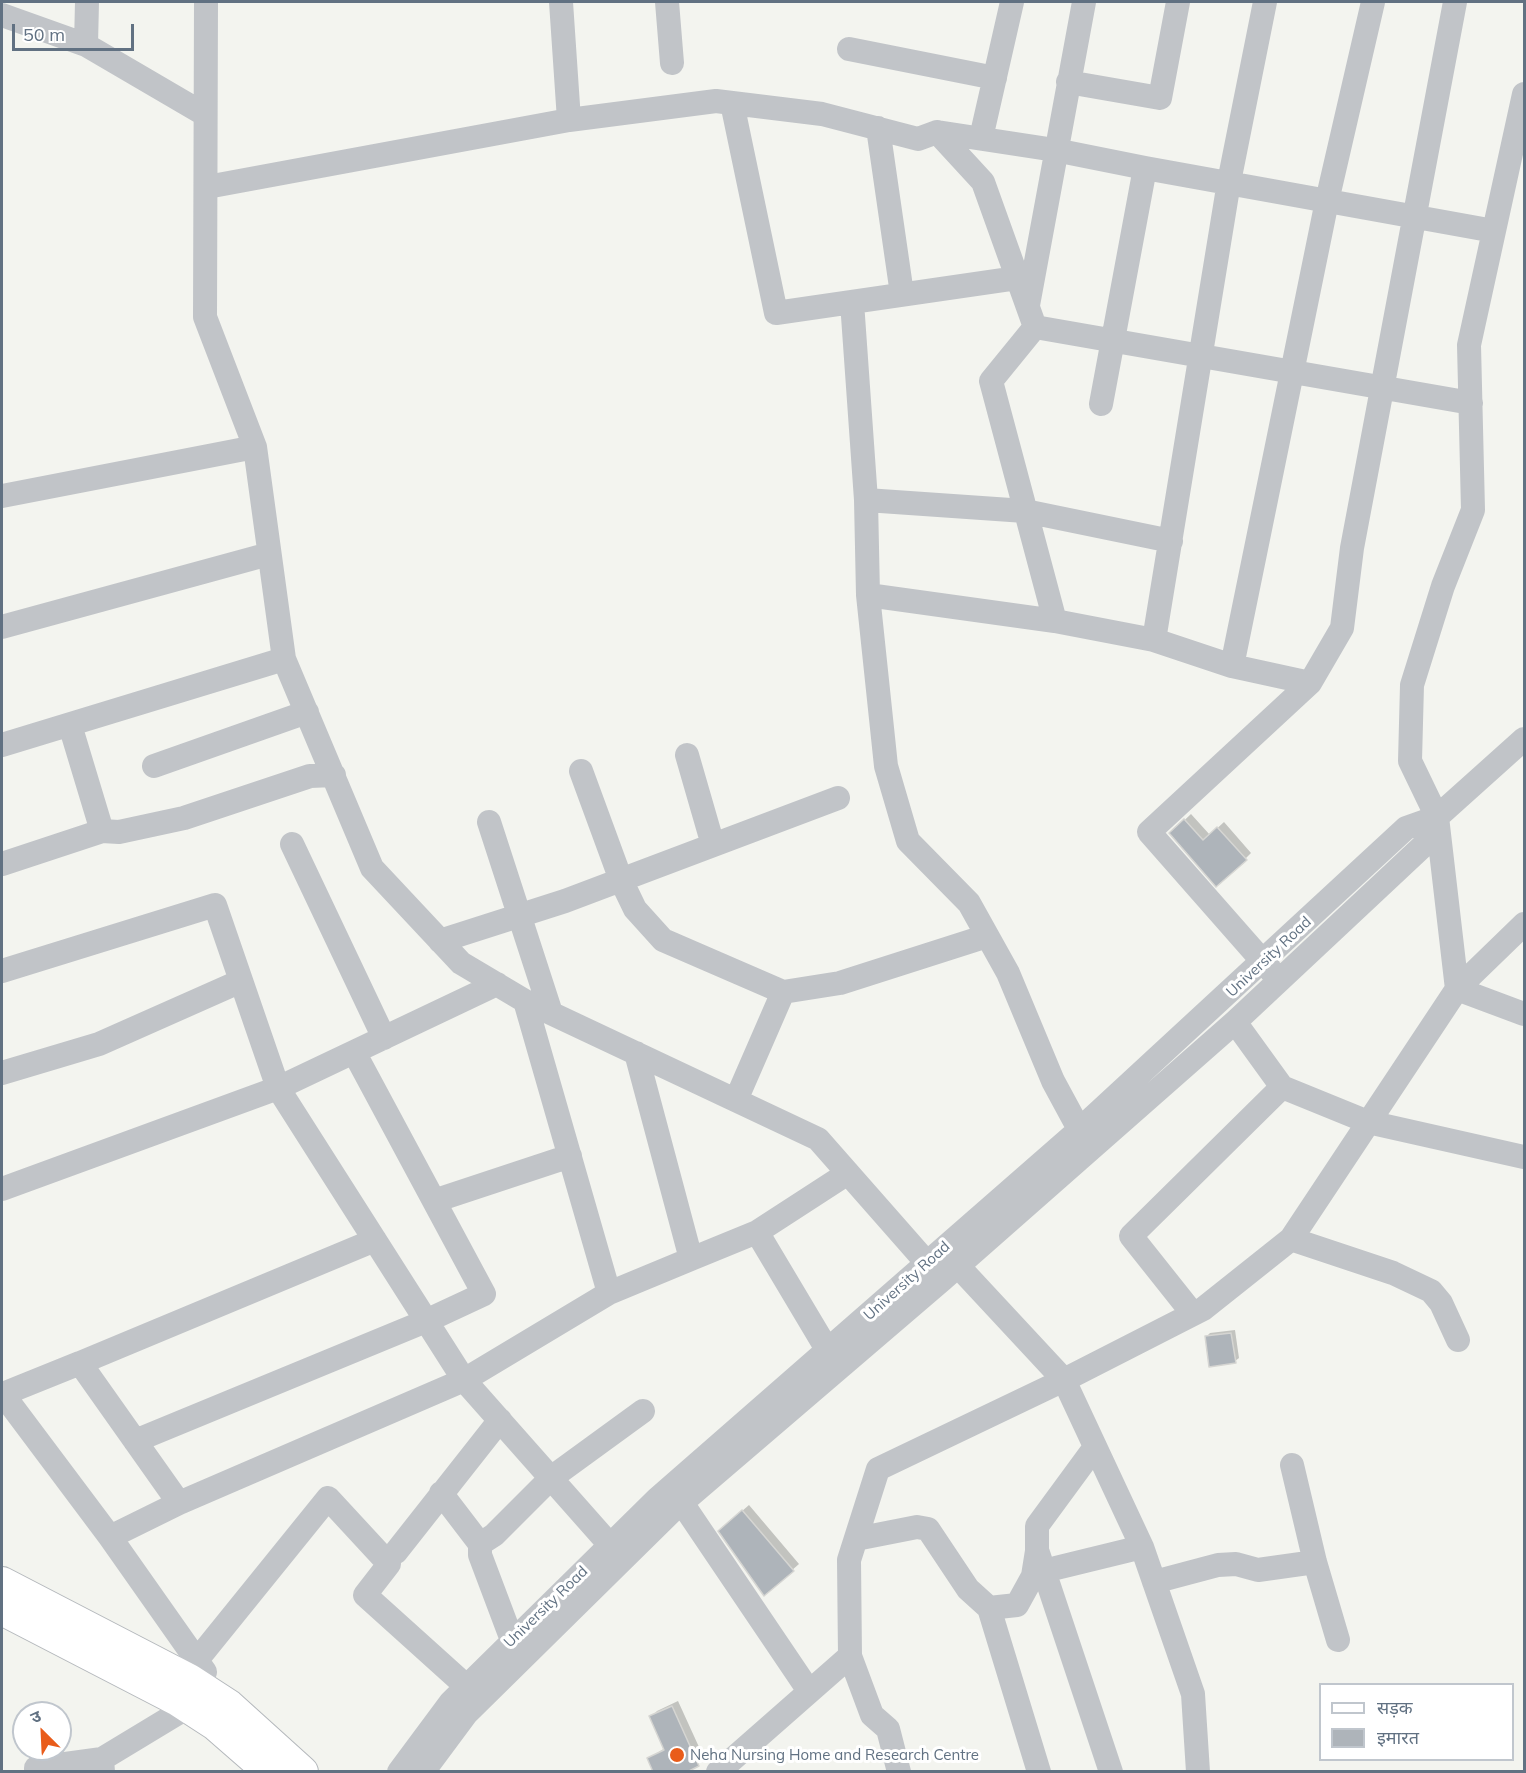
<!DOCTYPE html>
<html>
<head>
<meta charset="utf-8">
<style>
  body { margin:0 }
  #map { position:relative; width:1526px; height:1773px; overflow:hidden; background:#f3f4ef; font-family:Mulish,"Noto Sans Devanagari",sans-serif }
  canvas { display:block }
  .frame { position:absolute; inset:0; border:3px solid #617182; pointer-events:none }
  .legend { position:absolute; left:1319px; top:1683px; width:195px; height:78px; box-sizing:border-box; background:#fff; border:2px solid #c0c6cd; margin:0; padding:8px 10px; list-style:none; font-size:18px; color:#617182 }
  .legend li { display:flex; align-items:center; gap:12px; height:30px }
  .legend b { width:30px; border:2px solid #c0c6cd }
  .north { position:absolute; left:12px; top:1701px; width:60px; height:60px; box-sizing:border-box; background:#fff; border:2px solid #c0c6cd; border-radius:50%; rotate:336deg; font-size:16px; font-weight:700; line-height:24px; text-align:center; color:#617182 }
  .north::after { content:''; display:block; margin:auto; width:21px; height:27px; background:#e95c1a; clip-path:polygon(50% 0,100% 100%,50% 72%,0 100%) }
  .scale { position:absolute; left:12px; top:24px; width:122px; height:27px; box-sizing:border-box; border:3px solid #617182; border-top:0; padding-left:8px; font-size:18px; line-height:21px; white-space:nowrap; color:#617182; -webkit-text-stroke:4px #fff; paint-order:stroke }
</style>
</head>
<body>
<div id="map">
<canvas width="1526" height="1773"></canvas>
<div class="frame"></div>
<ul class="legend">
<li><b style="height:8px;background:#fff"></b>सड़क</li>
<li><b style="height:16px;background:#aeb4ba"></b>इमारत</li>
</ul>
<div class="north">उ</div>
<div class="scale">50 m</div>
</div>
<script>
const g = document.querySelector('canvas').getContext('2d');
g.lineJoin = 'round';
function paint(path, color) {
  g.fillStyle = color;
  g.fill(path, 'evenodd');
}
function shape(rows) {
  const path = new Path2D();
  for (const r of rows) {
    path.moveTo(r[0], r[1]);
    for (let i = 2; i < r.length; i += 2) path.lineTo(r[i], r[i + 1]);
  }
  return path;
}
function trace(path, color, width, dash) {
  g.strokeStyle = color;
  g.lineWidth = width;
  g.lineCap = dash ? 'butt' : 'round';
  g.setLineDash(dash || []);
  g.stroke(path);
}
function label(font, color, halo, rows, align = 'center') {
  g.font = font + ' Mulish,sans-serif';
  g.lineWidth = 6;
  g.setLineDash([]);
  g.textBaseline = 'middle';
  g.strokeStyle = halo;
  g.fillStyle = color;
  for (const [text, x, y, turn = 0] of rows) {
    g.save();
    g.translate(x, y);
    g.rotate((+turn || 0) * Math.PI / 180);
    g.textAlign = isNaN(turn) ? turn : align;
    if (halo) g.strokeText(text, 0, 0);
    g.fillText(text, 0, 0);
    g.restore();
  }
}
paint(shape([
  [1191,814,1210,835,1224,822,1251,853,1245,859,1171,833],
  [1235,1330,1239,1358,1235,1361,1206,1337,1210,1333],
  [749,1505,799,1564,765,1594,726,1525],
  [678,1701,704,1758,683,1772,649,1758,665,1748,651,1717,657,1711]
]), '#0003');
const building = shape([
  [1184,819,1203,840,1217,827,1247,860,1216,887,1169,833,1184,819],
  [1231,1333,1236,1363,1209,1367,1205,1336,1231,1333],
  [742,1510,794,1571,764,1596,718,1531,742,1510],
  [672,1706,699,1766,687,1772,653,1772,647,1758,664,1750,649,1716,672,1706]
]);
paint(building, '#aeb4ba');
trace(building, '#d5d5d2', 1.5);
const major = shape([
  [2,1583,189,1680,229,1706,302,1772],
  [2,1609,178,1700,215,1724,269,1771]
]);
trace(major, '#b4b8bc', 34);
trace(shape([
  [206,2,205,317,255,447,284,659,372,868,461,963,525,1001,818,1139,942,1280],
  [561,2,569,120],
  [667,2,672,63],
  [2,15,86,45,204,114],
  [86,45,87,2],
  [849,49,995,78],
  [1068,82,1160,98,1178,2],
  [732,103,776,313,1017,278],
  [878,128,902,294],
  [937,132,983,182,1035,327,1471,403],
  [981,138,1012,2],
  [207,187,569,120,716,101,822,114,918,139,937,132,1055,150,1145,168,1494,231],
  [852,302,866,500,868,595,1055,621],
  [1028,305,1084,2],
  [1035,327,991,381,1055,621,1154,640,1229,182,1265,2],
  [1101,404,1145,168],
  [2,496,255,447],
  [866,500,1025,511,1171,541],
  [868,595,886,766,908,841,969,903,1008,973,1053,1081,1086,1142],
  [2,627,269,554],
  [1154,640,1232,666,1327,201,1373,2],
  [1232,666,1310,683,1149,832,1273,973],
  [1310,683,1342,628,1352,548,1455,2],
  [70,725,102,831],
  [2,745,284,659],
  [687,755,713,845],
  [154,766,307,712],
  [581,771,621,880,635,909,663,940,783,992,840,983,987,936],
  [489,822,551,1013],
  [292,844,384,1038],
  [2,864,102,831,119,832,184,818,310,776,334,775],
  [1524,924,1457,989,1524,1014],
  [440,941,565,901,838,798],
  [2,971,215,905,278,1088,464,1380,610,1545],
  [525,1001,609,1293,691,1259,636,1053],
  [1235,1022,1282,1087,1368,1122,1524,1157],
  [2,1073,99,1044,241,981],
  [736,1100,783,992],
  [2,1189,278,1088,497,984],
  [434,1201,570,1156],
  [757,1232,828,1351],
  [1291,1239,1393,1273,1431,1291,1441,1303,1458,1340],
  [375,1240,80,1363,179,1503,464,1380,609,1293],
  [691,1259,757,1232,848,1173],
  [1193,1314,1131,1236,1282,1087],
  [2,1393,110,1537,205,1672],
  [3,1394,80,1363],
  [135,1441,426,1321,484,1294,354,1052],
  [1292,1465,1315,1562,1338,1640],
  [441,1493,480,1544,480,1555,512,1640],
  [682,1503,809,1691],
  [110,1537,179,1503],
  [856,1539,917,1527,928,1529,968,1589,989,1608,1017,1605,1033,1576,1037,1551,1037,1526,1095,1447],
  [480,1544,494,1535,551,1478,643,1411],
  [396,1552,500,1420],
  [1038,1553,1111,1772],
  [1056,1568,1142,1547],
  [1154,1582,1218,1565,1236,1564,1258,1570,1315,1562],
  [989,1608,1039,1772],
  [850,1656,872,1715,888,1729,899,1772],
  [197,1660,328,1498,389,1564,365,1595,466,1686],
  [36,1772,36,1768,102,1759],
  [103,1772,102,1759,188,1707],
  [399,1772,451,1702,657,1499,1078,1131,1406,828,1437,817],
  [423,1772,466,1714,670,1513,942,1280,1235,1022,1424,845,1437,817,1524,739],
  [718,1772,850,1656,849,1560,878,1469,1064,1380,958,1266],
  [1198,1772,1193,1694,1142,1547,1064,1380,1203,1309,1291,1239,1457,989,1437,817,1410,761,1412,685,1443,586,1473,510,1469,345,1524,94]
]), '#c1c4c8', 24);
trace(major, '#fff', 32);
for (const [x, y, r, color] of [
  [677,1755,8,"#e95c1a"]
]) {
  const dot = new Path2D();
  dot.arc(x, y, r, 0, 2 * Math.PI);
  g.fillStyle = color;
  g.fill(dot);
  trace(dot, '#fff', 2);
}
label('15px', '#617182', '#fff', [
  ["University Road",1269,957,-43],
  ["University Road",907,1281,-42],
  ["University Road",546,1607,-44]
]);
label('15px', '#617182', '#fff', [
  ["Neha Nursing Home and Research Centre",690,1755]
], 'left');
</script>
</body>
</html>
